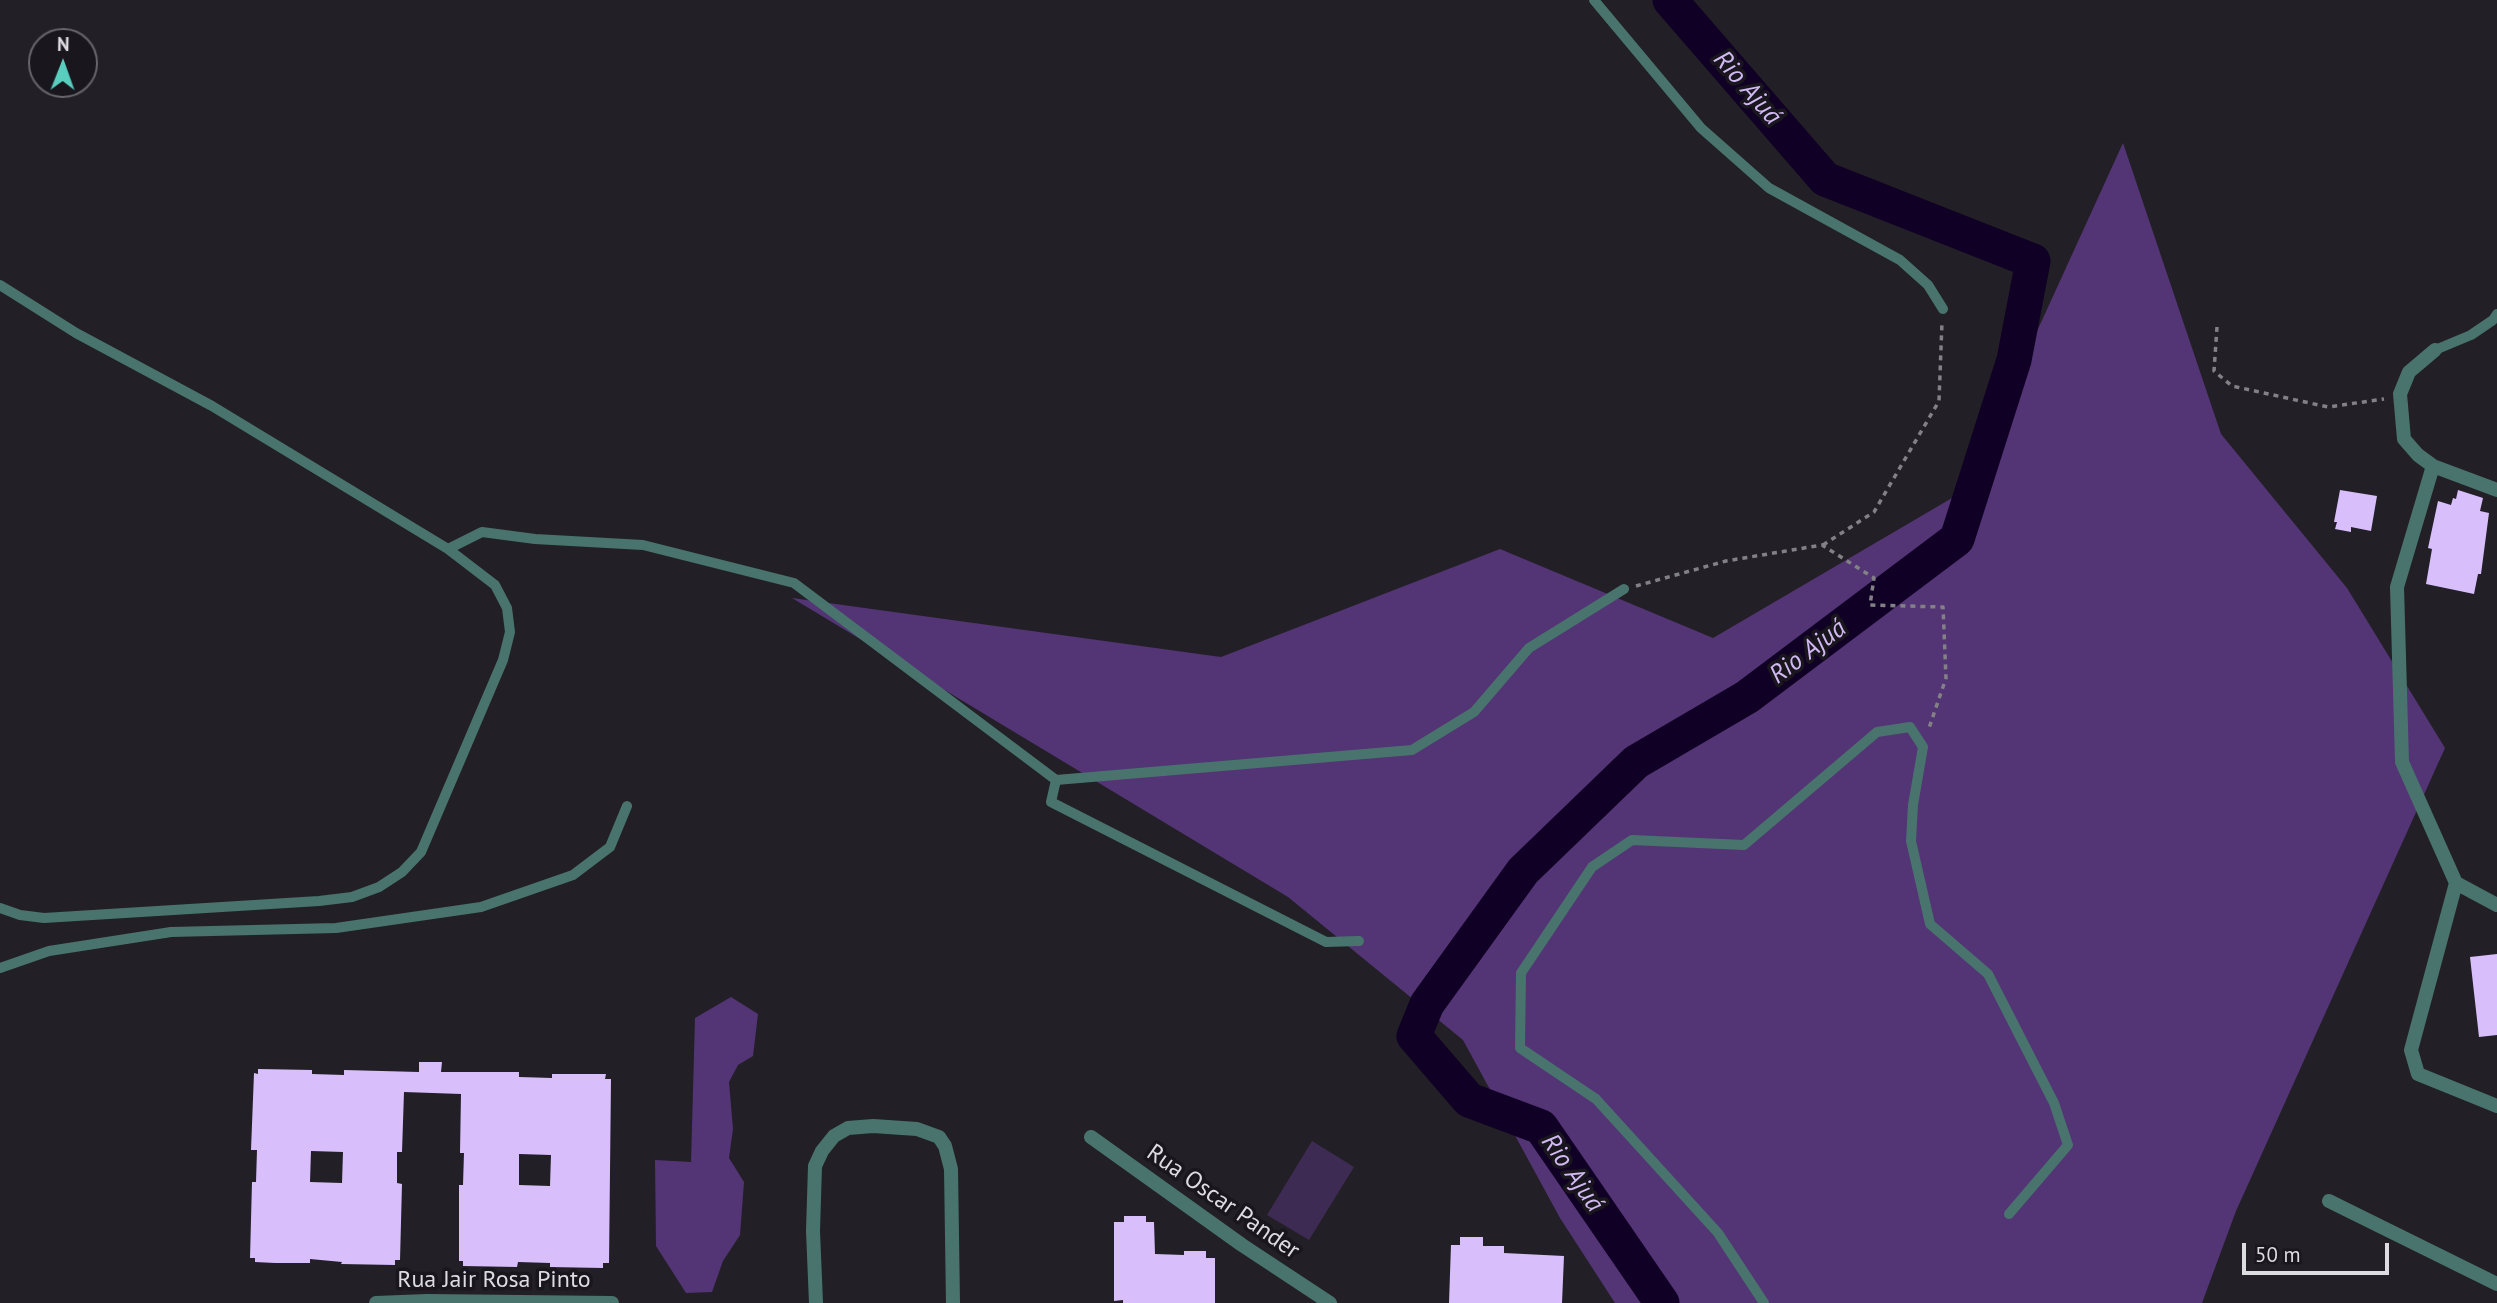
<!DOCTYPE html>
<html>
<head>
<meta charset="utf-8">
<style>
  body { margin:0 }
  #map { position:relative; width:2497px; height:1303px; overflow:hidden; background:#222026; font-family:"PT Sans",sans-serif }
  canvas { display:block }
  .north { position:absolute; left:28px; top:28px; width:70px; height:70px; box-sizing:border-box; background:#19161d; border:2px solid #67656b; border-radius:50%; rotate:1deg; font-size:19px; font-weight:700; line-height:28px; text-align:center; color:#dddce0 }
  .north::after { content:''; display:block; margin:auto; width:24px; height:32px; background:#59cebe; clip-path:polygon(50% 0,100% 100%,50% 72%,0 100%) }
  .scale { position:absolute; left:2242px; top:1243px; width:147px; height:32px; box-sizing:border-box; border:4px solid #dddce0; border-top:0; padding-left:9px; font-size:21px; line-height:24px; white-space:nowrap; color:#dddce0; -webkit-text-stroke:5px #19161d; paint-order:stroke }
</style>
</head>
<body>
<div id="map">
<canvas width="2497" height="1303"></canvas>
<div class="north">N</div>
<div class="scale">50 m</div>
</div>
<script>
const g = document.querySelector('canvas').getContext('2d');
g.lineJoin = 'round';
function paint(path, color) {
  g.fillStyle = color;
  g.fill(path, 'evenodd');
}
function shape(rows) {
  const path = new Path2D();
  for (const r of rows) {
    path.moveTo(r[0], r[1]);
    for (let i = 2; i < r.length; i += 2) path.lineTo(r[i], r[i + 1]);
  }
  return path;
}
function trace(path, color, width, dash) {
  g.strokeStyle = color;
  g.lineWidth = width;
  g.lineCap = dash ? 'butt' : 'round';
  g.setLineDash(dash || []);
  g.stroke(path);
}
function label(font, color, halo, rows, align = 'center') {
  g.font = font + ' "PT Sans",sans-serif';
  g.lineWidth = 7;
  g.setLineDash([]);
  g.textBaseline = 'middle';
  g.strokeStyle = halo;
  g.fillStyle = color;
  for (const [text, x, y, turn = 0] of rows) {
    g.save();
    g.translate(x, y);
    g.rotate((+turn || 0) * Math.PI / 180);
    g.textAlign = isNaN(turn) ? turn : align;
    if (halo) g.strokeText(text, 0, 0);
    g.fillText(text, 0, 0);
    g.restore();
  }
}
paint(shape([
  [1312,1141,1354,1167,1309,1240,1267,1215]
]), '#3e2b54');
paint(shape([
  [2123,143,2221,434,2347,588,2445,748,2236,1211,2202,1303,1615,1303,1560,1218,1463,1040,1288,897,792,598,1221,657,1500,549,1713,638,1964,491],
  [731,997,758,1014,753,1056,738,1065,729,1082,733,1129,729,1158,744,1182,740,1235,723,1261,712,1292,686,1293,656,1246,655,1160,691,1162,695,1018]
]), '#533475');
trace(shape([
  [1662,1303,1541,1127,1469,1100,1414,1036,1427,1004,1523,871,1636,762,1747,697,1957,539,2014,360,2033,261,1825,179,1670,0]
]), '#110025', 35);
paint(shape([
  [2340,490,2377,496,2371,531,2351,527,2351,532,2335,529,2337,522,2334,522],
  [2458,490,2483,498,2480,511,2489,513,2481,574,2478,574,2474,594,2426,584,2432,549,2428,548,2438,501,2451,505,2453,498,2456,499],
  [2497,954,2497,1035,2479,1037,2470,957],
  [419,1062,442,1062,441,1072,519,1072,519,1077,552,1078,552,1074,606,1074,605,1079,611,1079,609,1263,603,1263,603,1268,550,1267,550,1263,518,1262,517,1267,463,1266,463,1261,459,1261,459,1185,463,1185,464,1153,460,1153,461,1094,404,1092,402,1152,397,1152,397,1183,402,1184,400,1260,395,1260,395,1265,341,1264,342,1262,310,1259,310,1263,275,1263,255,1262,255,1258,250,1258,252,1182,256,1182,257,1150,251,1150,254,1073,258,1074,258,1069,312,1070,312,1074,344,1075,344,1070,419,1072],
  [311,1151,343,1152,342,1183,310,1182],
  [519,1154,551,1155,550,1186,519,1185],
  [1124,1216,1146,1216,1146,1222,1154,1222,1155,1254,1184,1255,1184,1251,1206,1251,1206,1258,1215,1258,1215,1303,1123,1303,1123,1300,1114,1301,1114,1222,1124,1222],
  [1460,1237,1483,1237,1483,1246,1504,1246,1504,1253,1564,1256,1562,1303,1449,1303,1451,1245,1460,1245]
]), '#d8bffc');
trace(shape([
  [2217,327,2214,371,2232,386,2328,407,2384,399],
  [1823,545,1874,512,1939,401,1942,322],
  [1636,586,1726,561,1822,545,1874,578,1870,605,1943,607,1946,678,1929,728]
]), '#828186', 3.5, [5, 5]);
trace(shape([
  [1594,0,1701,128,1769,188,1900,260,1928,285,1943,309],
  [0,285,76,333,212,406,448,549,495,585,507,608,510,632,503,660,421,852,402,872,379,887,352,897,319,901,44,918,20,915,0,908],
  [2435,350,2471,335,2493,320,2497,314],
  [448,549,482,532,535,539,643,545,794,583,1056,780,1412,750,1474,712,1529,648,1624,589],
  [1056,780,1051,802,1326,942,1359,941],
  [0,968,49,951,171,932,336,928,481,907,573,875,610,847,627,806],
  [1764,1303,1718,1233,1596,1099,1520,1048,1521,973,1592,867,1632,840,1744,845,1877,732,1910,727,1923,747,1913,805,1911,841,1930,924,1988,974,2054,1103,2068,1145,2009,1214]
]), '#49746d', 10);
trace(shape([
  [2435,350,2409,372,2400,394,2404,439,2418,455,2433,466,2497,490],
  [2433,466,2397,587,2402,762,2456,883,2497,905],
  [2456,883,2411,1050,2418,1074,2497,1106],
  [1091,1137,1242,1245,1330,1303],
  [2329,1201,2497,1284],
  [376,1303,427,1301,612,1303],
  [816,1303,813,1231,815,1166,822,1151,834,1136,848,1128,873,1126,917,1129,939,1137,945,1146,951,1169,953,1303]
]), '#49746d', 14);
label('24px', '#dddce0', '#19161d', [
  ["Rua Oscar Pander",1223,1202,35],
  ["Rua Jair Rosa Pinto",494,1280]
]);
label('italic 26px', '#d1b9f3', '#19161d', [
  ["Rio Ajuá",1747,88,49],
  ["Rio Ajuá",1808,652,-37],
  ["Rio Ajuá",1572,1173,55]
]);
</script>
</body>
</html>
